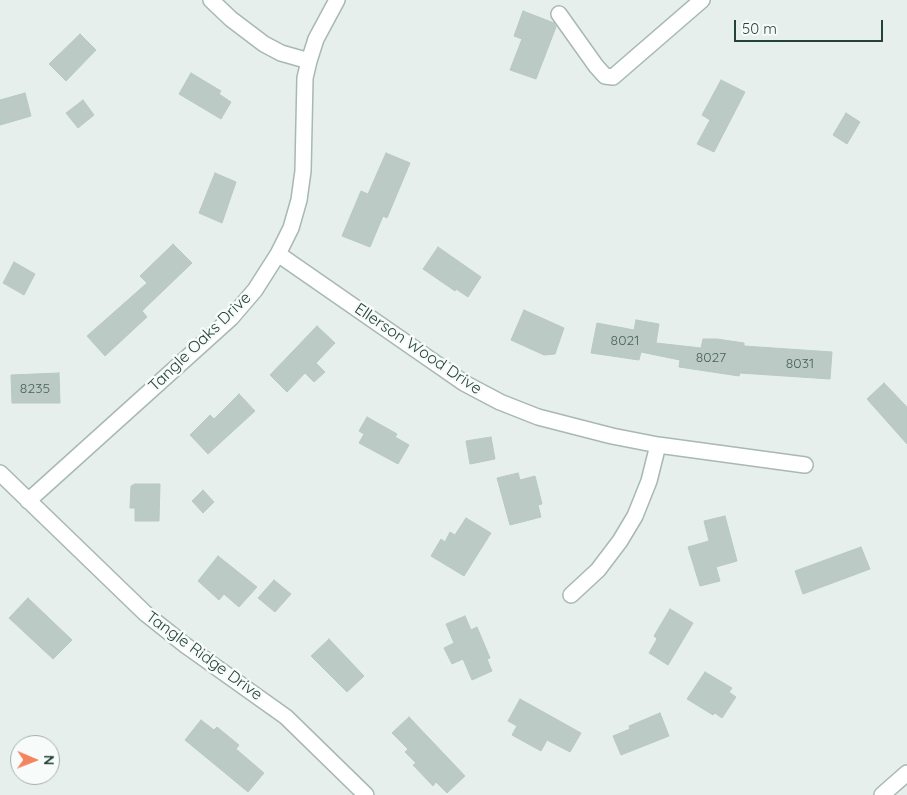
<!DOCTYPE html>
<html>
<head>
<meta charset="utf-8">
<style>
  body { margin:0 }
  #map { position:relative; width:907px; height:795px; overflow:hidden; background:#e6efeb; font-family:Quicksand,sans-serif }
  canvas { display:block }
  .north { position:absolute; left:10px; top:735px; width:50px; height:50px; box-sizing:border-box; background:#f7fbf9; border:1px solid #a3b1ad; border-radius:50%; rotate:91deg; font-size:14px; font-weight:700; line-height:20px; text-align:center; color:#24423a }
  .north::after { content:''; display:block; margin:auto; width:18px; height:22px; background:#f4845f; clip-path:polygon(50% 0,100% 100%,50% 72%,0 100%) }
  .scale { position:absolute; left:734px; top:20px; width:149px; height:22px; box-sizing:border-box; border:2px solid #24423a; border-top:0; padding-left:6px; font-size:15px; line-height:18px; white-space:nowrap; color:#24423a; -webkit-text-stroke:4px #f7fbf9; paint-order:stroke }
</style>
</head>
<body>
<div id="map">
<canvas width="907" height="795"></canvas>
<div class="north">N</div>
<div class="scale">50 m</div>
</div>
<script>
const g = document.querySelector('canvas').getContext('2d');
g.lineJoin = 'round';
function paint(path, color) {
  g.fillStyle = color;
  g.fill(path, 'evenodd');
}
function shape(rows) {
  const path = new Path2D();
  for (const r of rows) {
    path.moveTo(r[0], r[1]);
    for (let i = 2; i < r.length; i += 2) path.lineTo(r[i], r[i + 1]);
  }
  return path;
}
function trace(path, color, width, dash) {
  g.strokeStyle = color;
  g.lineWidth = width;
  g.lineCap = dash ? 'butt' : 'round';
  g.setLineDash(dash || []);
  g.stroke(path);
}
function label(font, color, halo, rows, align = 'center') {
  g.font = font + ' Quicksand,sans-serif';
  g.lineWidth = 5;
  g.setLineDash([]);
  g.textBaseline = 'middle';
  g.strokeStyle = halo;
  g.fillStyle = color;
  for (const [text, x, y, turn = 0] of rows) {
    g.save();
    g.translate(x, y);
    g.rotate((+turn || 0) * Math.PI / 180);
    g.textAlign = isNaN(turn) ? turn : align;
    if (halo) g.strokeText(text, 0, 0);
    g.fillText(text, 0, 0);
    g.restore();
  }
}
const building = shape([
  [523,11,554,23,556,27,536,79,510,70,522,39,514,36,523,11],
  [80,34,96,50,66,81,49,64,80,34],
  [191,73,221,91,219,94,231,102,221,119,179,94,191,73],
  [721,80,745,92,714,152,697,144,710,120,702,115,721,80],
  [25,93,31,116,0,125,0,100,25,93],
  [83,100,94,115,78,128,66,113,83,100],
  [846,113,860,122,847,144,833,135,846,113],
  [386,153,410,163,387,218,383,216,370,247,342,236,361,191,368,194,386,153],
  [215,173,236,182,222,223,199,213,215,173],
  [173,244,192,263,142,311,147,317,105,356,87,336,147,283,140,276,173,244],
  [438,247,481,277,468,297,456,289,455,291,423,269,438,247],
  [14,262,35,274,24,295,3,283,14,262],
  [524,310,564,328,555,354,544,355,511,340,524,310],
  [636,320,659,324,656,343,701,348,703,339,717,339,744,343,744,346,832,352,830,379,740,373,739,376,679,367,680,360,641,352,639,360,591,353,597,323,634,330,636,320],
  [317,326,335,343,316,363,325,372,314,382,305,373,287,392,270,375,317,326],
  [59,373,60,403,12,403,11,375,59,373],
  [884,383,907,407,907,444,867,399,884,383],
  [239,394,255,411,208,454,190,435,210,415,214,419,239,394],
  [367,417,397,434,395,437,409,445,398,464,359,443,364,434,359,431,367,417],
  [491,437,495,459,470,464,466,441,491,437],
  [518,473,520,480,535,476,542,504,538,505,541,517,510,525,497,478,518,473],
  [135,484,160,484,159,521,135,521,135,508,130,508,131,486,135,484],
  [203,490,214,502,203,513,192,501,203,490],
  [725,516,737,561,716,567,720,581,700,586,688,547,709,541,704,521,725,516],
  [466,518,491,533,464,576,431,556,441,539,445,542,450,532,455,535,466,518],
  [861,547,870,569,803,594,795,571,861,547],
  [218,556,257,587,239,607,224,594,219,600,198,581,218,556],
  [274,580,291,594,275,612,258,598,274,580],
  [28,598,72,640,53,659,9,618,28,598],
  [670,609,693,623,668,665,649,653,657,639,654,636,670,609],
  [465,616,471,630,477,627,490,658,487,659,492,671,472,680,463,659,452,664,444,648,454,643,446,624,465,616],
  [329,639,364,676,347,692,311,656,329,639],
  [705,672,732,688,729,692,736,697,722,718,715,713,713,715,687,699,705,672],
  [520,699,581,733,570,752,547,740,541,751,512,735,517,726,508,721,520,699],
  [660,713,669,736,621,755,613,736,630,729,629,726,660,713],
  [409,717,465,776,447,793,436,782,433,786,413,765,416,763,405,752,408,749,392,733,409,717],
  [201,720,214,730,217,727,239,745,236,749,264,773,248,792,185,740,201,720]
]);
paint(building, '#bbcac4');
trace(building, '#b8c9c2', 1);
const minor = shape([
  [211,0,231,19,264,44,281,53,309,61],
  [559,14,596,66,605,76,613,77,702,0],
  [278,254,464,383,500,402,538,417,612,436,658,445,805,465],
  [0,473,146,614,185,645,286,717,366,795],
  [28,501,231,318,255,290,278,254,291,228,299,200,303,171,305,78,309,61,316,39,337,0],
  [571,595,598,570,620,541,635,516,649,481,658,445],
  [882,795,907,773]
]);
trace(minor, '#a8b8b2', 18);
trace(minor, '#fff', 15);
label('14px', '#4a645c', null, [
  ["8021",625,341],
  ["8027",711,358],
  ["8031",800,364],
  ["8235",35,389]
]);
label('16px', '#24423a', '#f7fbf9', [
  ["Tangle Oaks Drive",200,342,-44],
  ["Ellerson Wood Drive",418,349,34],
  ["Tangle Ridge Drive",204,656,36]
]);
</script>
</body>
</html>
